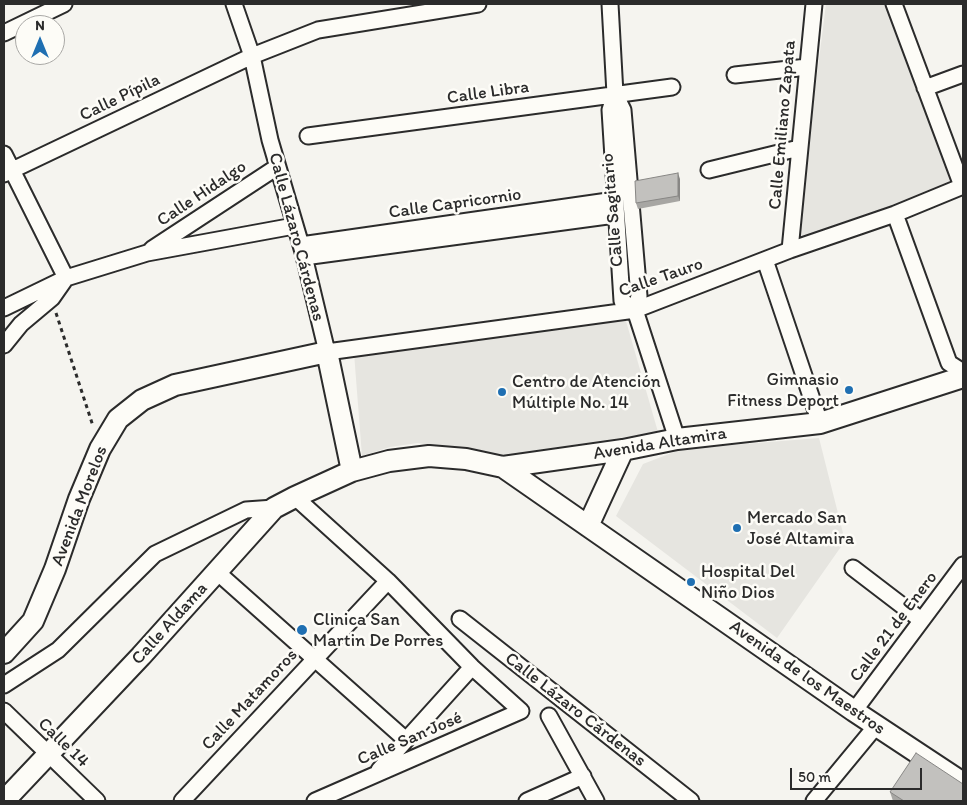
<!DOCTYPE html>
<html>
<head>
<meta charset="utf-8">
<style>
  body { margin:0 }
  #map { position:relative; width:967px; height:805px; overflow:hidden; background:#f5f4ef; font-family:Itim,sans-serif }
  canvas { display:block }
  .frame { position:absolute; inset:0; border:5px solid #2b2b2b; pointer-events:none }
  .north { position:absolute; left:15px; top:15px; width:50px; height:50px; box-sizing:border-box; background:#fdfcf7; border:1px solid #a9a8a5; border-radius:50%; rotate:0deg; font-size:14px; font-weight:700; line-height:20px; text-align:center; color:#2b2b2b }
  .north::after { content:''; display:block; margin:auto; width:18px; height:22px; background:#1f6fb2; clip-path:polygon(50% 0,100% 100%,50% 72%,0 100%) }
  .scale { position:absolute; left:790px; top:768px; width:132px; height:22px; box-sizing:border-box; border:2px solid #2b2b2b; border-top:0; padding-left:6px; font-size:15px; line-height:18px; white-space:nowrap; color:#2b2b2b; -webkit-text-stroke:4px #fdfcf7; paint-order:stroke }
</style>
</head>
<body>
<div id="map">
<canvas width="967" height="805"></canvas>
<div class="frame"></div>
<div class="north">N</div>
<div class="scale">50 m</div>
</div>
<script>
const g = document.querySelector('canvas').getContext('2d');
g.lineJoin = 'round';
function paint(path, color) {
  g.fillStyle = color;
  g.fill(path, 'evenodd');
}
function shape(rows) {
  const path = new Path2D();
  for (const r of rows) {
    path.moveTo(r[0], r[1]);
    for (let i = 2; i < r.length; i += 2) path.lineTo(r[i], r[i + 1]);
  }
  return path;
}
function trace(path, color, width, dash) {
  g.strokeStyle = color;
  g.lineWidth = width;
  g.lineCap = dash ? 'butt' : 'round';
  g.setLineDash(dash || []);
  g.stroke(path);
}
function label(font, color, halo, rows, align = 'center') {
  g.font = font + ' Itim,sans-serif';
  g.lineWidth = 5;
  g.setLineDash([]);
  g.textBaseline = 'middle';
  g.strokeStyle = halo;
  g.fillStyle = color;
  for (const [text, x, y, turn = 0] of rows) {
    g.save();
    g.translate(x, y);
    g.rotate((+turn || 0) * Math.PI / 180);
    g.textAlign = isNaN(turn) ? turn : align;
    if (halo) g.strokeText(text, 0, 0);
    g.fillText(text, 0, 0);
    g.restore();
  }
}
paint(shape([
  [826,4,887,4,952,184,796,242],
  [624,314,658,432,501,456,418,443,390,447,362,456,354,353],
  [819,438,845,541,777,638,616,516,643,464,682,449]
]), '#e6e5e0');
const street = shape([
  [234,4,252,56,270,140,303,252,327,352,635,310,790,250,895,214,963,186],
  [610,4,615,94,610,110,622,301,635,310,639,296,623,110,615,94],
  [894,4,962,186],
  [4,33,64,4],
  [735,75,807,67],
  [925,88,963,74],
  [308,136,672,87],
  [4,154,66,278,52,298,21,324,4,345],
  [709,170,799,148],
  [4,174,252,56,318,30,478,4],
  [895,214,949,363,963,372],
  [301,245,615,200],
  [152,249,277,167],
  [790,250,814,4],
  [304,257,615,215],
  [765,260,820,423],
  [4,308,66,278,147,253,294,226],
  [635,310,677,439],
  [295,497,388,581,472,667,521,711,315,801],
  [853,568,921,620],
  [217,572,406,740],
  [460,619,691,801],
  [4,685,58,650,155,554,246,510,274,508],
  [4,711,97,801],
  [854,711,963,565],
  [549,716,596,801],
  [379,770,472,667],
  [182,801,388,581],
  [527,801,583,776],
  [814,801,876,726]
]);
const secondary = shape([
  [503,467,854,711,963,783],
  [588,526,623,450],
  [4,653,33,621,55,569,79,499,100,449,118,419,142,400,175,385,327,352,352,471],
  [4,801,141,656,274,508,295,497,352,471,389,461,429,456,466,459,503,467,623,450,677,439,820,423,963,377]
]);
trace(street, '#2b2b2b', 19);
trace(secondary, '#2b2b2b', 24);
trace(shape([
  [56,313,93,426]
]), '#2b2b2b', 3, [4, 4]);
trace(street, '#fdfcf7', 15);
trace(secondary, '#fdfcf7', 20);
paint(shape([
  [680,179,680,201,638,209,636,203],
  [890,792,963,801,893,801]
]), '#a7a6a3');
paint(shape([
  [678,173,680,179,680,201,678,196]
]), '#888785');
const building = shape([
  [678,173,678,196,636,203,635,181,678,173],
  [916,753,963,784,963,801,904,801,890,792,916,753]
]);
paint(building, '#c2c1be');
trace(building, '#888785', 1);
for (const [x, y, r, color] of [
  [849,390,5,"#1f6fb2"],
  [502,392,5,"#1f6fb2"],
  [737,528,5,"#1f6fb2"],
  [691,582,5,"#1f6fb2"],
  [302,630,6,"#1f6fb2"]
]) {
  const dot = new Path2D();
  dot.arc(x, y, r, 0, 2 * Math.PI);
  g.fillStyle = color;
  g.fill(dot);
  trace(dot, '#fdfcf7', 2);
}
label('18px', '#2b2b2b', '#fdfcf7', [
  ["Calle Libra",488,93,-8],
  ["Calle Pípila",120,98,-26],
  ["Calle Emiliano Zapata",783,125,-85],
  ["Calle Hidalgo",202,194,-34],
  ["Calle Capricornio",455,204,-8],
  ["Calle Sagitario",613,210,-95],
  ["Calle Lázaro Cárdenas",296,237,75],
  ["Calle Tauro",661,278,-19],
  ["Avenida Altamira",660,444,-9],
  ["Avenida Morelos",80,506,-69],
  ["Calle Aldama",170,624,-48],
  ["Calle 21 de Enero",894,627,-53],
  ["Avenida de los Maestros",807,678,35],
  ["Calle Matamoros",250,700,-47],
  ["Calle Lázaro Cárdenas",575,710,38],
  ["Calle San José",410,739,-23],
  ["Calle 14",63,743,44]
]);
label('18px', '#2b2b2b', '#fdfcf7', [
  ["Gimnasio",839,380,"right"],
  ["Fitness Deport",839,401,"right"],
  ["Centro de Atención",512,382],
  ["Múltiple No. 14",512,403],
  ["Mercado San",747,518],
  ["José Altamira",747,539],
  ["Hospital Del",701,572],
  ["Niño Dios",701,593],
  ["Clinica San",313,620],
  ["Martin De Porres",313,641]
], 'left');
</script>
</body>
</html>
